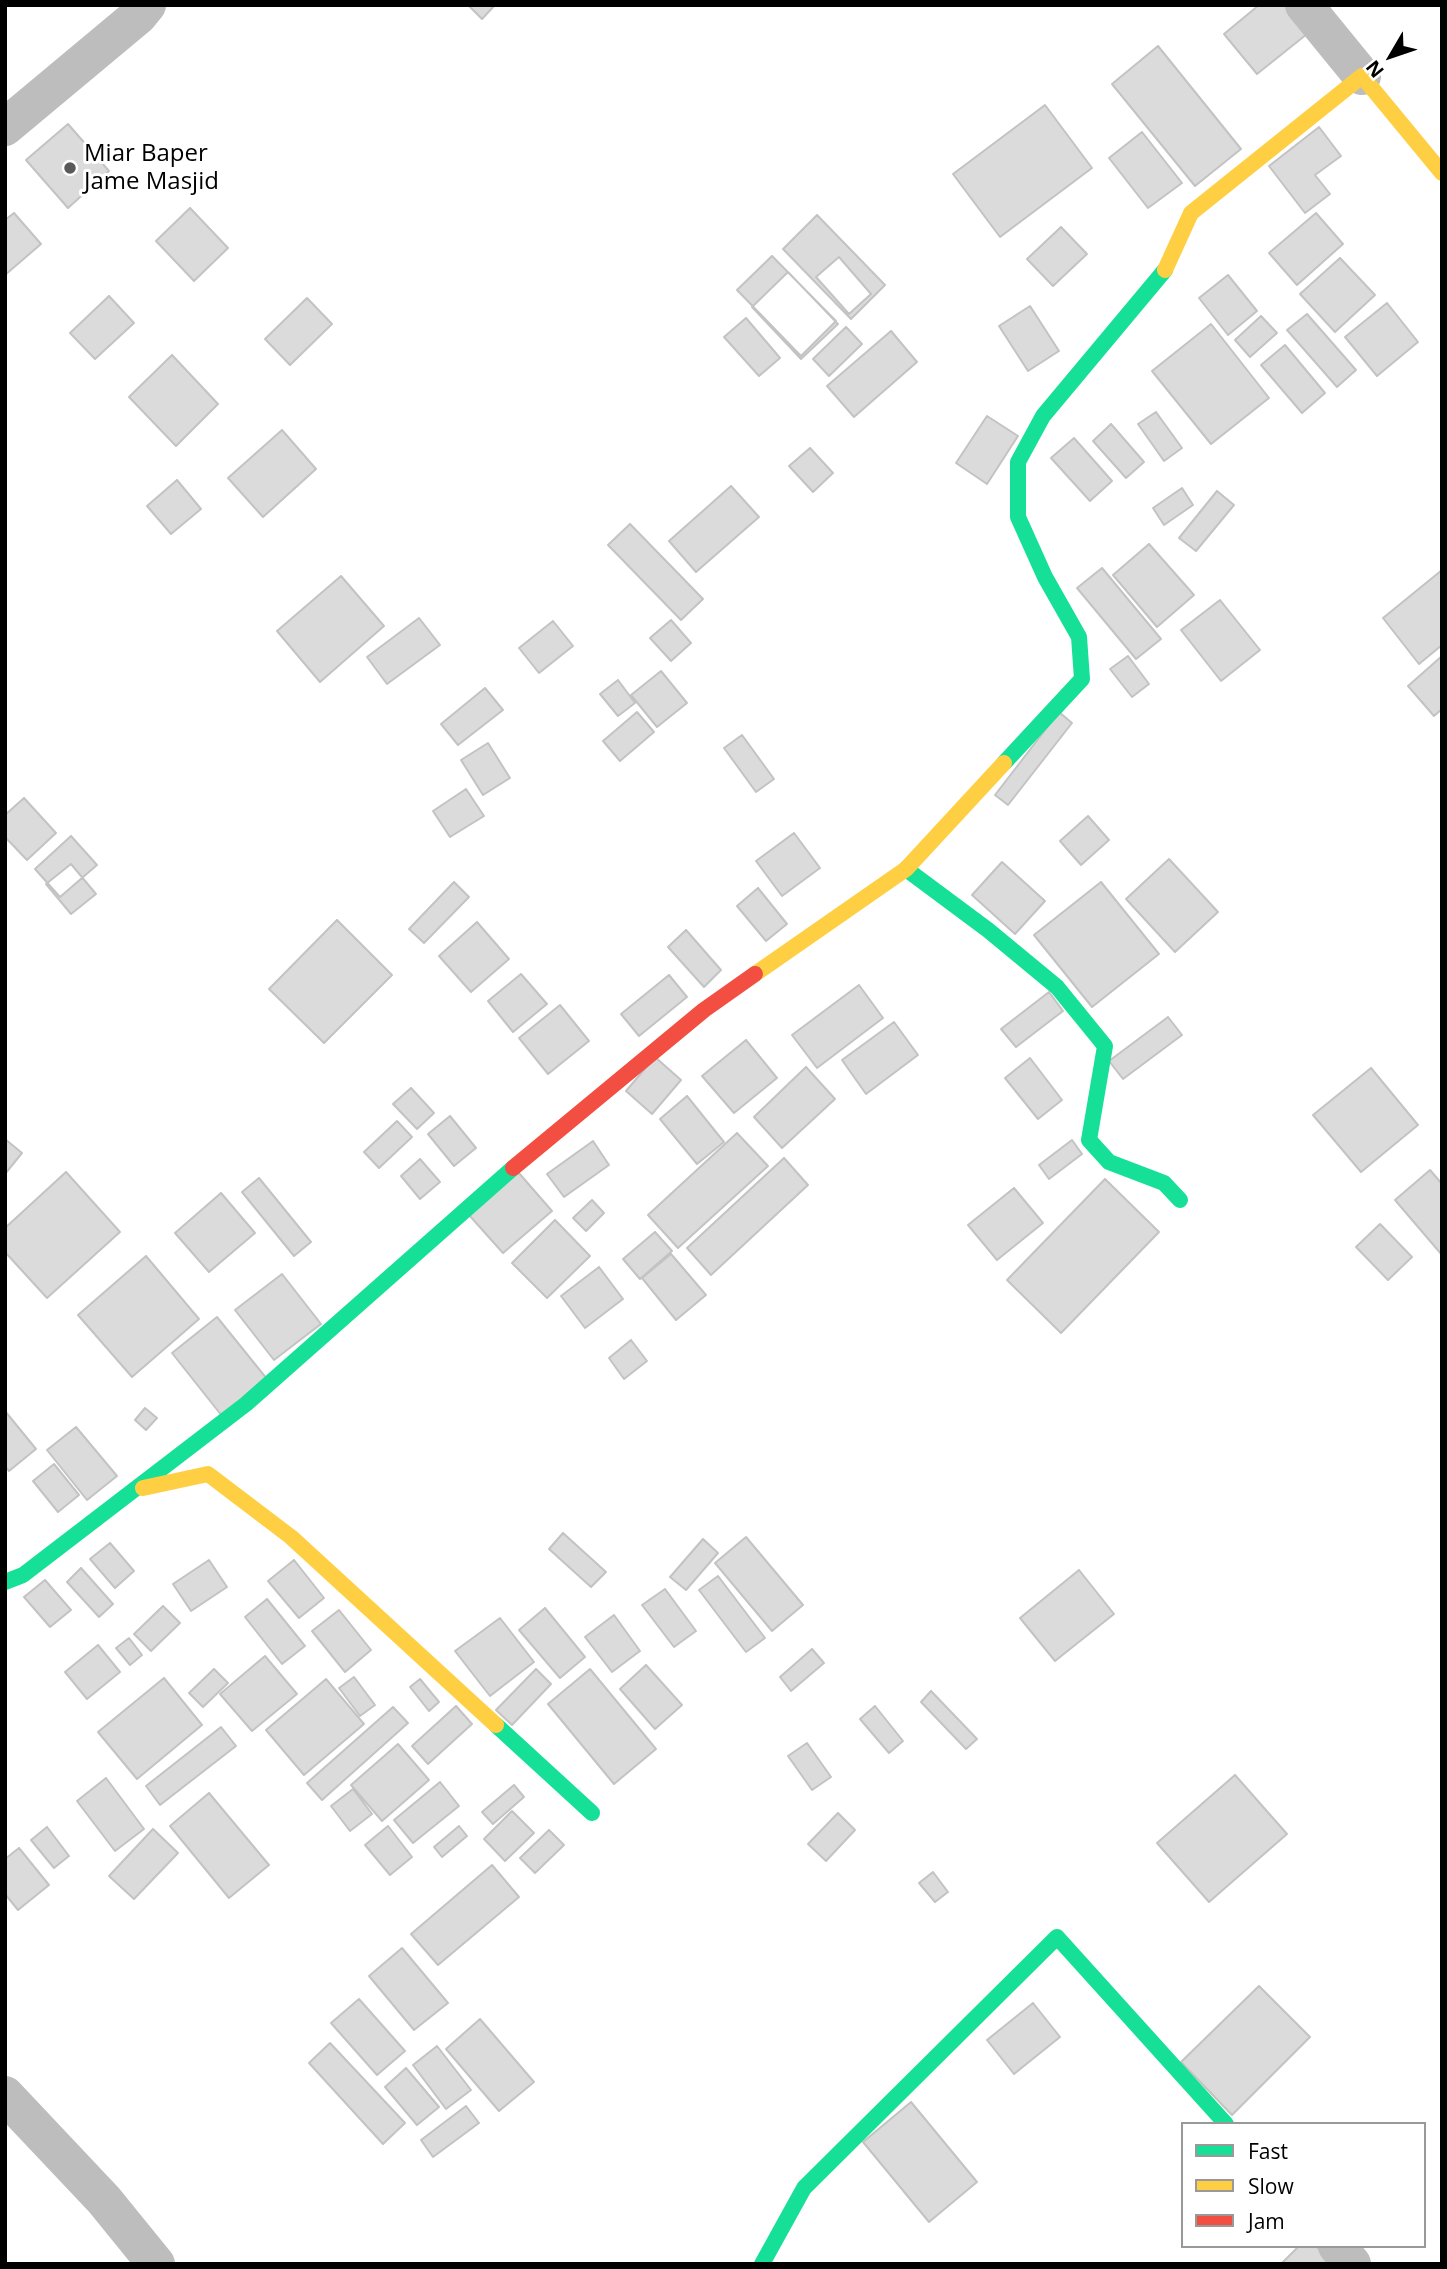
<!DOCTYPE html>
<html>
<head>
<meta charset="utf-8">
<style>
  body { margin:0 }
  #map { position:relative; width:1447px; height:2269px; overflow:hidden; background:#fff; font-family:"Open Sans",sans-serif }
  canvas { display:block }
  .frame { position:absolute; inset:0; border:7px solid #000; pointer-events:none }
  .legend { position:absolute; left:1181px; top:2122px; width:245px; height:126px; box-sizing:border-box; background:#fff; border:2px solid #999; margin:0; padding:9px 12px; list-style:none; font-size:21px; color:#000 }
  .legend li { display:flex; align-items:center; gap:14px; height:35px }
  .legend b { width:35px; border:2px solid #999 }
  .north { position:absolute; left:1356px; top:21px; width:70px; height:70px; -webkit-text-stroke:5px #fff; paint-order:stroke; rotate:231deg; font-size:19px; font-weight:700; line-height:28px; text-align:center; color:#000 }
  .north::after { content:''; display:block; margin:auto; width:24px; height:32px; background:#000; clip-path:polygon(50% 0,100% 100%,50% 72%,0 100%) }
</style>
</head>
<body>
<div id="map">
<canvas width="1447" height="2269"></canvas>
<div class="frame"></div>
<ul class="legend">
<li><b style="height:9px;background:#16e098"></b>Fast</li>
<li><b style="height:9px;background:#ffcf43"></b>Slow</li>
<li><b style="height:9px;background:#f24e42"></b>Jam</li>
</ul>
<div class="north">N</div>
</div>
<script>
const g = document.querySelector('canvas').getContext('2d');
g.lineJoin = 'round';
function paint(path, color) {
  g.fillStyle = color;
  g.fill(path, 'evenodd');
}
function shape(rows) {
  const path = new Path2D();
  for (const r of rows) {
    path.moveTo(r[0], r[1]);
    for (let i = 2; i < r.length; i += 2) path.lineTo(r[i], r[i + 1]);
  }
  return path;
}
function trace(path, color, width, dash) {
  g.strokeStyle = color;
  g.lineWidth = width;
  g.lineCap = dash ? 'butt' : 'round';
  g.setLineDash(dash || []);
  g.stroke(path);
}
function label(font, color, halo, rows, align = 'center') {
  g.font = font + ' "Open Sans",sans-serif';
  g.lineWidth = 6;
  g.setLineDash([]);
  g.textBaseline = 'middle';
  g.strokeStyle = halo;
  g.fillStyle = color;
  for (const [text, x, y, turn = 0] of rows) {
    g.save();
    g.translate(x, y);
    g.rotate((+turn || 0) * Math.PI / 180);
    g.textAlign = isNaN(turn) ? turn : align;
    if (halo) g.strokeText(text, 0, 0);
    g.fillText(text, 0, 0);
    g.restore();
  }
}
const building = shape([
  [468,5,495,5,482,19,468,5],
  [1259,5,1292,5,1312,30,1257,74,1224,34,1259,5],
  [1158,46,1241,149,1195,186,1112,84,1158,46],
  [1045,105,1092,168,1000,237,953,174,1045,105],
  [68,124,109,171,68,208,26,160,68,124],
  [1319,127,1341,156,1315,175,1330,194,1305,213,1269,166,1319,127],
  [1142,132,1182,183,1148,208,1109,158,1142,132],
  [190,208,228,248,194,281,156,241,190,208],
  [14,213,41,244,5,275,5,220,14,213],
  [1316,213,1343,244,1297,285,1269,253,1316,213],
  [817,215,885,285,851,319,783,249,817,215],
  [1061,227,1087,254,1053,286,1027,259,1061,227],
  [772,256,836,321,801,356,737,290,772,256],
  [839,257,871,294,849,314,816,277,839,257],
  [1340,258,1375,295,1335,332,1300,294,1340,258],
  [788,272,838,324,801,359,752,307,788,272],
  [1228,275,1257,311,1228,335,1199,298,1228,275],
  [109,296,134,323,95,359,70,333,109,296],
  [307,298,332,324,290,365,265,339,307,298],
  [1387,303,1418,342,1377,376,1345,337,1387,303],
  [1030,306,1059,351,1028,371,999,326,1030,306],
  [1307,314,1356,370,1337,387,1287,330,1307,314],
  [1261,316,1277,333,1250,357,1235,340,1261,316],
  [746,318,780,358,759,376,724,337,746,318],
  [1211,324,1269,398,1211,444,1152,371,1211,324],
  [846,327,862,344,829,376,813,359,846,327],
  [891,331,917,362,854,417,827,386,891,331],
  [1285,345,1325,393,1302,413,1261,365,1285,345],
  [172,355,218,404,176,446,129,397,172,355],
  [1156,412,1182,448,1164,461,1138,424,1156,412],
  [987,416,1018,436,987,484,956,463,987,416],
  [1111,424,1144,462,1126,478,1093,441,1111,424],
  [282,430,316,469,263,517,228,478,282,430],
  [1074,438,1112,481,1090,501,1051,458,1074,438],
  [810,448,833,473,813,492,789,466,810,448],
  [177,480,201,509,171,534,147,506,177,480],
  [731,486,759,517,696,572,669,541,731,486],
  [1182,488,1193,505,1164,525,1153,508,1182,488],
  [1217,491,1234,505,1196,551,1179,538,1217,491],
  [630,524,703,599,681,620,608,545,630,524],
  [1149,544,1194,595,1157,627,1113,575,1149,544],
  [1102,568,1161,639,1136,659,1077,588,1102,568],
  [1442,570,1442,645,1419,664,1383,618,1442,570],
  [341,576,384,626,320,682,277,631,341,576],
  [1220,600,1260,650,1221,681,1181,630,1220,600],
  [419,618,440,645,387,684,367,657,419,618],
  [671,620,691,643,671,661,650,638,671,620],
  [553,621,573,646,539,673,519,648,553,621],
  [1128,656,1149,684,1132,697,1110,669,1128,656],
  [1442,656,1442,709,1434,716,1408,686,1442,656],
  [661,671,687,703,657,727,631,695,661,671],
  [618,680,635,703,618,716,600,694,618,680],
  [485,688,503,710,458,745,441,724,485,688],
  [637,712,654,732,620,761,603,741,637,712],
  [1059,712,1072,723,1008,805,995,795,1059,712],
  [742,735,774,779,756,792,724,748,742,735],
  [488,743,510,778,483,795,461,760,488,743],
  [466,789,484,816,450,837,433,811,466,789],
  [24,798,56,833,27,860,5,837,5,815,24,798],
  [1088,816,1109,840,1081,865,1060,841,1088,816],
  [794,833,820,868,782,896,756,861,794,833],
  [71,836,97,865,60,897,35,869,71,836],
  [1169,859,1218,912,1175,952,1126,899,1169,859],
  [1002,862,1045,901,1015,934,972,895,1002,862],
  [71,864,96,894,71,914,46,884,71,864],
  [454,882,469,897,424,943,409,929,454,882],
  [1101,882,1159,954,1092,1007,1034,935,1101,882],
  [758,888,787,924,766,941,737,906,758,888],
  [337,920,392,975,324,1043,269,989,337,920],
  [477,922,509,959,471,992,439,956,477,922],
  [686,930,721,970,704,987,668,947,686,930],
  [521,974,547,1004,513,1032,488,1001,521,974],
  [669,975,687,997,639,1036,621,1014,669,975],
  [859,985,883,1018,817,1068,792,1035,859,985],
  [1049,992,1063,1011,1016,1047,1001,1029,1049,992],
  [560,1005,589,1041,548,1074,519,1038,560,1005],
  [1168,1017,1182,1035,1123,1079,1109,1061,1168,1017],
  [894,1022,918,1055,866,1094,842,1060,894,1022],
  [746,1040,777,1078,734,1113,702,1076,746,1040],
  [655,1057,681,1080,652,1114,626,1091,655,1057],
  [1030,1058,1062,1100,1038,1119,1005,1078,1030,1058],
  [806,1067,835,1099,782,1148,754,1117,806,1067],
  [1371,1068,1418,1125,1361,1172,1313,1115,1371,1068],
  [411,1088,434,1113,417,1129,393,1104,411,1088],
  [687,1096,724,1142,697,1164,660,1119,687,1096],
  [450,1116,476,1148,454,1166,428,1134,450,1116],
  [397,1121,412,1137,379,1168,364,1152,397,1121],
  [737,1133,768,1166,678,1248,648,1215,737,1133],
  [5,1139,22,1153,5,1174,5,1139],
  [1072,1140,1082,1154,1049,1179,1039,1165,1072,1140],
  [593,1141,609,1165,564,1197,547,1174,593,1141],
  [784,1158,808,1185,711,1275,687,1248,784,1158],
  [420,1159,440,1182,420,1199,401,1176,420,1159],
  [1430,1170,1442,1184,1442,1255,1395,1200,1430,1170],
  [66,1172,120,1232,47,1298,5,1252,5,1228,66,1172],
  [518,1172,552,1211,503,1253,469,1215,518,1172],
  [259,1178,311,1242,294,1256,242,1192,259,1178],
  [1105,1179,1159,1232,1061,1333,1007,1280,1105,1179],
  [1014,1188,1043,1223,997,1260,968,1225,1014,1188],
  [221,1193,255,1233,209,1272,175,1233,221,1193],
  [592,1200,604,1213,586,1231,573,1218,592,1200],
  [555,1220,590,1256,547,1298,512,1263,555,1220],
  [1380,1224,1412,1257,1388,1280,1356,1247,1380,1224],
  [655,1232,672,1251,640,1279,623,1259,655,1232],
  [671,1254,706,1295,676,1320,642,1278,671,1254],
  [146,1256,199,1319,132,1377,78,1315,146,1256],
  [599,1267,623,1299,585,1328,561,1296,599,1267],
  [282,1274,321,1324,274,1360,235,1310,282,1274],
  [217,1317,267,1379,222,1416,172,1353,217,1317],
  [631,1340,647,1361,624,1379,609,1358,631,1340],
  [145,1408,157,1418,146,1430,135,1420,145,1408],
  [5,1411,36,1449,9,1471,5,1466,5,1411],
  [76,1427,117,1476,87,1500,47,1450,76,1427],
  [54,1464,79,1495,58,1512,33,1481,54,1464],
  [563,1533,606,1572,591,1587,549,1549,563,1533],
  [746,1537,803,1605,772,1631,715,1563,746,1537],
  [703,1539,718,1553,686,1590,670,1577,703,1539],
  [110,1543,134,1571,115,1588,90,1559,110,1543],
  [209,1560,227,1587,191,1611,173,1584,209,1560],
  [294,1560,324,1598,299,1618,268,1581,294,1560],
  [81,1568,113,1604,99,1617,67,1582,81,1568],
  [1079,1570,1114,1614,1055,1661,1020,1618,1079,1570],
  [718,1576,765,1638,746,1652,699,1590,718,1576],
  [45,1580,71,1610,50,1627,24,1597,45,1580],
  [665,1589,696,1631,674,1647,642,1605,665,1589],
  [267,1599,305,1646,282,1664,245,1617,267,1599],
  [163,1606,180,1623,151,1651,134,1634,163,1606],
  [545,1608,585,1657,560,1678,519,1630,545,1608],
  [339,1610,371,1650,345,1672,312,1631,339,1610],
  [614,1615,640,1651,612,1672,585,1637,614,1615],
  [500,1618,534,1662,490,1696,455,1651,500,1618],
  [129,1638,142,1655,130,1665,116,1648,129,1638],
  [98,1645,120,1672,87,1699,65,1672,98,1645],
  [812,1649,824,1663,791,1691,780,1677,812,1649],
  [265,1656,297,1694,252,1731,220,1694,265,1656],
  [646,1665,682,1705,655,1729,620,1689,646,1665],
  [214,1669,228,1683,203,1707,189,1693,214,1669],
  [536,1669,551,1684,512,1725,496,1710,536,1669],
  [590,1669,656,1749,614,1784,548,1704,590,1669],
  [354,1677,375,1705,360,1716,339,1688,354,1677],
  [164,1678,202,1725,137,1779,98,1732,164,1678],
  [326,1679,364,1724,304,1775,266,1730,326,1679],
  [420,1679,439,1702,429,1711,410,1687,420,1679],
  [931,1691,977,1739,966,1749,921,1702,931,1691],
  [456,1706,472,1724,428,1764,412,1746,456,1706],
  [875,1706,903,1741,889,1753,860,1719,875,1706],
  [393,1707,408,1723,322,1800,307,1783,393,1707],
  [221,1727,236,1746,160,1805,146,1786,221,1727],
  [807,1743,831,1777,812,1790,788,1756,807,1743],
  [398,1744,429,1780,382,1821,351,1785,398,1744],
  [1235,1775,1287,1834,1209,1902,1157,1843,1235,1775],
  [106,1778,144,1829,115,1851,77,1801,106,1778],
  [440,1782,459,1806,413,1843,394,1820,440,1782],
  [514,1785,524,1797,493,1824,482,1812,514,1785],
  [353,1789,372,1814,350,1831,331,1806,353,1789],
  [209,1793,269,1865,229,1898,170,1826,209,1793],
  [512,1811,534,1833,505,1861,484,1839,512,1811],
  [838,1813,855,1830,826,1861,808,1844,838,1813],
  [388,1826,412,1857,390,1875,365,1845,388,1826],
  [459,1826,467,1836,442,1857,434,1847,459,1826],
  [47,1827,69,1856,54,1868,31,1840,47,1827],
  [153,1829,178,1853,134,1899,109,1876,153,1829],
  [549,1830,564,1845,535,1873,520,1858,549,1830],
  [19,1848,49,1885,18,1910,5,1894,5,1859,19,1848],
  [492,1865,519,1897,438,1965,411,1934,492,1865],
  [933,1872,948,1892,935,1902,919,1883,933,1872],
  [402,1948,448,2003,414,2030,369,1976,402,1948],
  [1259,1986,1310,2037,1232,2115,1181,2062,1259,1986],
  [359,1999,405,2051,377,2075,331,2023,359,1999],
  [1033,2003,1060,2037,1014,2074,987,2040,1033,2003],
  [480,2019,534,2082,499,2111,446,2049,480,2019],
  [330,2043,405,2123,383,2144,309,2063,330,2043],
  [437,2046,471,2090,446,2109,413,2065,437,2046],
  [406,2068,439,2107,417,2125,385,2087,406,2068],
  [911,2102,977,2182,929,2222,863,2142,911,2102],
  [466,2106,479,2123,433,2157,421,2140,466,2106],
  [1299,2246,1316,2246,1333,2264,1281,2264,1299,2246]
]);
paint(building, '#dbdbdb');
trace(building, '#c3c3c3', 2);
trace(shape([
  [1304,5,1362,76],
  [5,127,138,16,147,5],
  [5,2095,104,2200,156,2264],
  [1337,2246,1352,2264]
]), '#bdbdbd', 38);
trace(shape([
  [1004,763,1082,679,1079,637,1045,577,1018,517,1018,462,1043,416,1165,270],
  [906,869,988,930,1057,987,1105,1046,1089,1140,1109,1162,1164,1183,1180,1200],
  [5,1582,23,1575,246,1404,513,1168],
  [496,1725,592,1813],
  [762,2264,804,2188,1057,1937,1226,2124]
]), '#16e098', 16);
trace(shape([
  [1165,270,1191,213,1362,76,1442,173],
  [755,974,906,869,1004,763],
  [143,1488,208,1474,291,1537,496,1725]
]), '#ffcf43', 16);
trace(shape([
  [513,1168,704,1010,755,974]
]), '#f24e42', 16);
for (const [x, y, r, color] of [
  [70,168,7,"#595959"]
]) {
  const dot = new Path2D();
  dot.arc(x, y, r, 0, 2 * Math.PI);
  g.fillStyle = color;
  g.fill(dot);
  trace(dot, '#fff', 2.5);
}
label('24px', '#000', '#fff', [
  ["Miar Baper",84,154],
  ["Jame Masjid",84,182]
], 'left');
</script>
</body>
</html>
